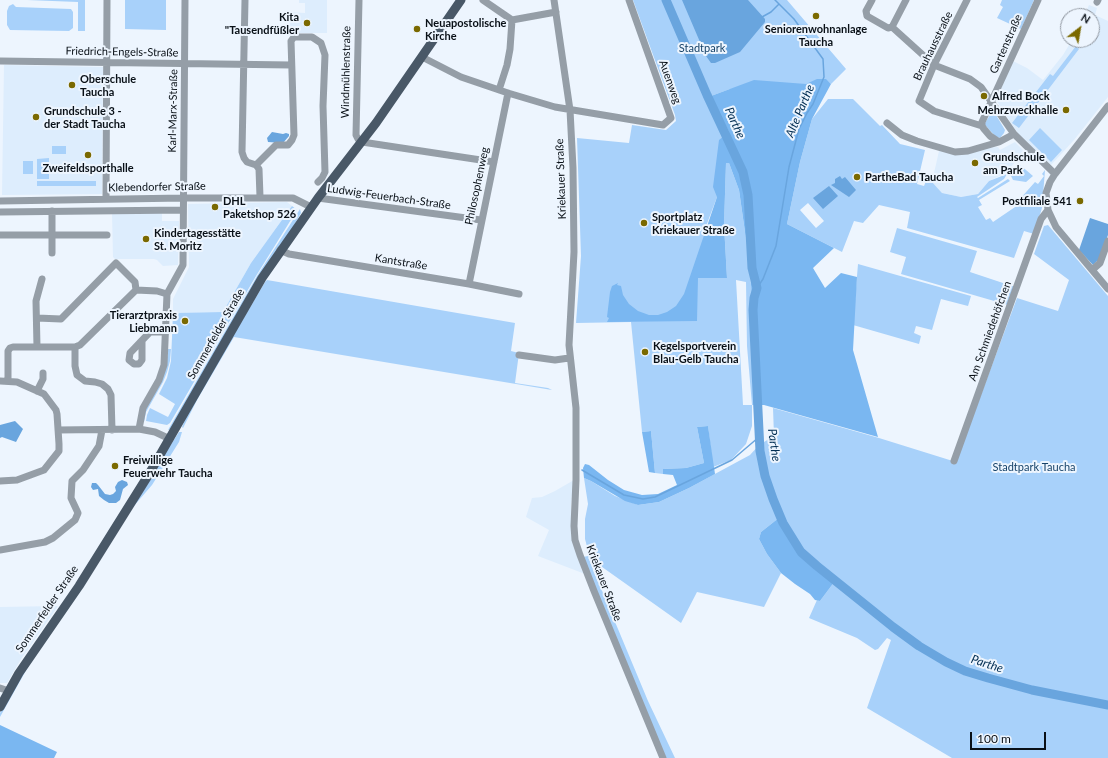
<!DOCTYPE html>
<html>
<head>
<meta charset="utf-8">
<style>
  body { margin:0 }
  #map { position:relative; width:1108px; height:758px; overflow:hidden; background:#edf5fe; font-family:Lato,sans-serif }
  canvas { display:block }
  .north { position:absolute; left:1060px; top:8px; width:40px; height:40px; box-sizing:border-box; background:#edf5fe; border:1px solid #9299a2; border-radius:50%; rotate:31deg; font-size:11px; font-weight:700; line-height:16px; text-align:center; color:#091017 }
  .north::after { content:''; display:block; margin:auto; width:14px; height:18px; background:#7a6900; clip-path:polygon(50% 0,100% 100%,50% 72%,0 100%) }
  .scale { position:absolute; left:970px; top:732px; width:76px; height:18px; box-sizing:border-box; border:2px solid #091017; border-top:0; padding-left:5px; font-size:12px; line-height:14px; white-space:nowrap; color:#091017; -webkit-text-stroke:3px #edf5fe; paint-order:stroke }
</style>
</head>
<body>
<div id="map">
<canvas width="1108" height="758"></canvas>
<div class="north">N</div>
<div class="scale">100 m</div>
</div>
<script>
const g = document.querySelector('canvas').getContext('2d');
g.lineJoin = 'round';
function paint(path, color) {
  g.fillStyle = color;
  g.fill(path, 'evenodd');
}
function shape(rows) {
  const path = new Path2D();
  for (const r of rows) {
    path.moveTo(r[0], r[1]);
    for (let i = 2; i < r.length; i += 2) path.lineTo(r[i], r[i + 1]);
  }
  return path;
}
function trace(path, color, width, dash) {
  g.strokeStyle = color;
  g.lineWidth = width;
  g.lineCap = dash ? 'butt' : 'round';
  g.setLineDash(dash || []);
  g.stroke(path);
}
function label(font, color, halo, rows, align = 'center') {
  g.font = font + ' Lato,sans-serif';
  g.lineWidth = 4;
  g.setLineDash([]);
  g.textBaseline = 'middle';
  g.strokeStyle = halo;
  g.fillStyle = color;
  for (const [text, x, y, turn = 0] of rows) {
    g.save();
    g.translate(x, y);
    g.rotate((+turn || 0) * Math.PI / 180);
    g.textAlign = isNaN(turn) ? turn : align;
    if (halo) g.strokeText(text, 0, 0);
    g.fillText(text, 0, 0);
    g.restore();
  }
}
paint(shape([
  [299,0,327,0,327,33,287,33,287,12,305,13,305,3,299,3],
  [1089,5,1097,8,1095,15,1108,21,1108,97,1074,140,1051,165,1019,135,996,100,1013,61,1027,68,1043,80,1063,55,1072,40,1092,40,1092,16,1084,16],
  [4,65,103,67,102,194,2,195],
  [1015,142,1023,150,1008,172,989,181,978,194,961,197,942,193,932,182,939,151,998,147,1000,150],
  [287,202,292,206,251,263,223,312,173,313,173,299,189,267,188,204],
  [112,213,162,213,162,221,179,221,178,265,163,266,157,260,154,259,115,259,113,257],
  [574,480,571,504,571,531,585,574,538,556,549,530,526,517,532,498,542,497,555,491],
  [58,606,21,659,7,683,0,683,0,607]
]), '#ddedfd');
paint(shape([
  [27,0,85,0,85,31,78,31,78,2],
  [125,0,166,0,166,30,125,29],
  [633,0,787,0,846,69,831,84,825,79,806,84,730,89,711,96,730,133,717,197,705,229,698,278,727,278,724,225,726,163,729,163,739,190,750,267,758,405,752,405,752,426,746,444,731,460,713,467,708,426,697,427,704,463,686,468,663,469,663,474,655,473,651,431,642,432,631,322,576,323,581,256,577,138,629,143,632,125,666,130,676,121,675,115],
  [736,280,746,282,747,346,752,405,743,405],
  [1002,0,1034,0,1021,29,997,18,1003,7,1000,5],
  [13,4,16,7,71,9,73,12,73,28,69,31,10,30,7,25,7,11,9,6],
  [1076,46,1079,49,1019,128,1012,123,1050,74,1053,76],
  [828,99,853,99,880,126,882,125,900,144,925,150,917,184,924,186,926,181,932,182,942,193,961,197,978,194,989,181,1007,174,1004,179,977,197,978,198,1008,179,1010,181,979,200,982,205,978,207,986,220,990,218,993,222,1021,203,1019,200,1035,182,1038,184,1044,176,1042,174,1045,170,1042,208,1034,234,1024,231,1014,258,907,228,910,212,879,205,863,223,854,221,842,252,787,224,800,162,812,119],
  [808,203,824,221,816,228,800,210],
  [993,110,1005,130,1004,133,1000,138,996,137,985,125,985,123],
  [1040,128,1062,150,1051,162,1029,140],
  [52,146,66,146,66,154,52,154],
  [49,158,49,179,37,179,37,159],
  [23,161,33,161,33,174,23,174],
  [1019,164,1033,176,1026,182,1013,180,1011,176],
  [37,181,96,181,96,186,37,186],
  [292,206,297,210,256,276,170,423,167,425,146,421,147,415,150,408,168,417,175,404,159,394,167,378,171,361,173,313,223,312,251,263],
  [300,209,301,213,297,220,171,429,168,430,257,276],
  [1048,225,1108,296,1108,758,952,758,867,708,891,640,887,638,878,649,875,650,857,638,809,618,817,600,820,601,835,581,820,570,803,554,780,517,761,532,759,539,767,554,781,573,764,607,697,592,681,623,588,557,648,701,675,758,666,758,583,557,588,556,589,554,585,539,585,519,588,504,584,478,591,481,615,496,638,505,659,502,689,488,737,462,750,455,759,445,774,436,773,408,879,438,956,462,1017,298,1058,311,1069,280,1034,254,1044,226],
  [897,228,977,251,970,272,1015,287,1008,305,901,274,906,257,890,252],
  [858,264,971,296,968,306,941,299,932,330,916,326,914,333,921,336,919,344,853,325],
  [267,280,515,323,511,351,519,353,515,383,548,388,552,390,234,337,197,400,183,428,182,427,189,410,265,282],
  [168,349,171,349,170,361,167,372,163,382,146,412,144,422,143,422,142,417,168,355],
  [179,432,182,432,179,442,152,485,133,507,29,665,0,717,0,713,21,675]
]), '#a8d1fa');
paint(shape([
  [817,79,826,79,831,84,812,119,800,162,787,224,834,248,813,268,825,288,841,273,857,277,853,350,878,437,764,405,758,405,750,267,739,190,729,163,726,163,724,225,727,278,698,278,697,321,607,322,609,318,607,317,610,292,612,286,618,283,617,285,621,286,623,295,629,304,638,311,649,315,658,315,667,312,676,306,684,294,717,197,713,187,719,140,729,132,711,96,754,80,806,84],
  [708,426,715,474,689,488,659,502,638,505,625,501,591,481,584,478,583,468,585,464,589,465,608,480,624,490,642,495,658,494,677,485,673,475,663,474,663,469,686,468,704,463,697,427],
  [651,431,655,473,649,472,642,432],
  [780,517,803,554,820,570,835,581,820,601,815,600,810,594,795,584,781,573,767,554,759,539,761,532],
  [0,725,57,752,54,758,0,758]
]), '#7ab7f1');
paint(shape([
  [682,0,748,0,765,19,765,22,740,52,715,63,711,63,706,56],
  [272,132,283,134,286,133,289,134,289,136,283,143,268,142,267,138],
  [840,176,842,179,845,177,856,190,849,197,831,185,835,183,835,179],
  [829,186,838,196,823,209,813,198],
  [1090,218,1108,224,1108,235,1098,262,1097,261,1093,265,1079,250],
  [15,421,23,429,16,442,2,437,0,438,0,425],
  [122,480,127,482,128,485,123,489,120,500,116,503,109,503,104,500,99,496,98,489,93,490,91,487,92,483,96,483,98,485,105,494,110,495,113,494,116,491,115,487,118,482]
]), '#69a5de');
trace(shape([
  [762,17,771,12,779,4],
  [757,288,763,279,776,246,789,167,799,129,807,113,813,104,824,77,823,59,794,19,775,0],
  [582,470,624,495,643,499,655,497,732,460,759,437]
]), '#69a5de', 1.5);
trace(shape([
  [666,0,707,95,743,172,748,195,752,268,757,288,754,298,753,310,760,451,765,476,773,499,783,523,801,552,817,566,893,627,919,646,946,662,965,671,988,678,1032,690,1108,705]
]), '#69a5de', 9);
trace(shape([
  [245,0,242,152,244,158,247,162,256,165,259,169,260,197],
  [359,0,356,135,358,139,362,142,494,162],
  [483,0,512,20,556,12],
  [554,0,570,110,573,168,574,252,569,345,576,408,576,480,574,526,575,540,580,555,594,591,663,758],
  [872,0,866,11,867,16,888,28,892,27,906,0],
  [967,0,934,65,919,101,934,111,982,126],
  [1097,2,1098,0],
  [892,27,934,65,970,79,981,87,1014,134,1055,174],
  [422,57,461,77,508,93,555,107,663,125,671,118,629,0],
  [0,61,291,65],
  [499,90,507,65,510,49,512,20],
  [1108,106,1055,174,1050,182,1046,193,1048,210,1056,227,1108,289],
  [887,123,902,135,917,141,955,152,968,151,999,142],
  [1014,134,999,142,990,136,984,129,982,126,982,122,1038,0],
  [256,165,276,145,288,145,292,140,294,135,291,41,294,37,312,37,321,43,325,55,323,106,325,172,322,178,318,182],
  [318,198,481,220],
  [106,199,107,0],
  [0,201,183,198,293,198,311,207],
  [0,212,183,210],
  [0,235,107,235],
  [280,250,289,254,469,284,519,294],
  [52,253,52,211],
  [1092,270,1100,263,1108,241],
  [469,284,508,93],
  [37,318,61,319,116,263,135,282,136,290],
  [142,341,142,360,139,364,134,364,129,360,130,353,150,332,166,332],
  [37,347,36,301,42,279],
  [75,347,75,366,77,375,85,381,95,382,102,384,108,389,111,395,112,430],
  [519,355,555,360,569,358],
  [0,381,17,382,44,394,56,410,57,414,59,444,59,451,44,470,17,480,0,481],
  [8,381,8,351,10,348,13,347,75,347,80,345,136,290,157,291,167,294],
  [37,391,43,379,43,373],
  [139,429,143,408,159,380,164,365,167,294,183,265,185,0],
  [58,430,139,429,155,432,170,439],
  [954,461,1041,219,1048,210],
  [0,550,45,542,53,538,75,520,78,513,71,498,72,481,83,470,99,446,102,430],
  [0,688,9,691]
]), '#959ea7', 7);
trace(shape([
  [0,707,19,673,79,586,149,474,262,278,318,198,376,123,461,0]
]), '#495867', 9);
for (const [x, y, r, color] of [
  [816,16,4,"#7a6900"],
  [307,23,4,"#7a6900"],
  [417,29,4,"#7a6900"],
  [72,85,4,"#7a6900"],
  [984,96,4,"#7a6900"],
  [1066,110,4,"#7a6900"],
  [36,117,4,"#7a6900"],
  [88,155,4,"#7a6900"],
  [975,163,4,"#7a6900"],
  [857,177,4,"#7a6900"],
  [1080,201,4,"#7a6900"],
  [215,207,4,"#7a6900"],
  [644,223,4,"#7a6900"],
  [146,239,4,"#7a6900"],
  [185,321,4,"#7a6900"],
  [645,352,4,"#7a6900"],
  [115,466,4,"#7a6900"]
]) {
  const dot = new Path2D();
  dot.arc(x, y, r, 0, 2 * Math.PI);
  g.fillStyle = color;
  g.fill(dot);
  trace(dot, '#edf5fe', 1.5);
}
label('bold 11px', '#091017', '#edf5fe', [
  ["Kita",299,17,"right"],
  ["\"Tausendfüßler",299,30,"right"],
  ["Neuapostolische",425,23],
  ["Kirche",425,36],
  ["Seniorenwohnanlage",816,29,"center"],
  ["Taucha",816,42,"center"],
  ["Oberschule",80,79],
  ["Taucha",80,92],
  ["Alfred Bock",992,96],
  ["Mehrzweckhalle",1058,110,"right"],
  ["Grundschule 3 -",44,111],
  ["der Stadt Taucha",44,124],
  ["Grundschule",983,157],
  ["am Park",983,170],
  ["Zweifeldsporthalle",88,168,"center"],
  ["PartheBad Taucha",865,177],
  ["DHL",223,201],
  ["Paketshop 526",223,214],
  ["Postfiliale 541",1072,201,"right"],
  ["Sportplatz",652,217],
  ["Kriekauer Straße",652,230],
  ["Kindertagesstätte",154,233],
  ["St. Moritz",154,246],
  ["Tierarztpraxis",177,315,"right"],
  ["Liebmann",177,328,"right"],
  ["Kegelsportverein",653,346],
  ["Blau-Gelb Taucha",653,359],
  ["Freiwillige",123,460],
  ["Feuerwehr Taucha",123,473]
], 'left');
label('11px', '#091017', '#edf5fe', [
  ["Gartenstraße",1006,44,-66],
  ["Brauhausstraße",933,46,-64],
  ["Friedrich-Engels-Straße",122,52,1],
  ["Windmühlenstraße",346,72,-89],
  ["Auenweg",670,82,70],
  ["Karl-Marx-Straße",173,111,-89],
  ["Kriekauer Straße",561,179,-92],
  ["Philosophenweg",477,186,-78],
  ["Klebendorfer Straße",157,187,-1],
  ["Ludwig-Feuerbach-Straße",389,197,8],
  ["Kantstraße",401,262,9],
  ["Am Schmiedehöfchen",990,331,-70],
  ["Sommerfelder Straße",216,334,-60],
  ["Kriekauer Straße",604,583,69],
  ["Sommerfelder Straße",47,609,-56]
]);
label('11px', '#164268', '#edf5fe', [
  ["Stadtpark",702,48],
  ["Stadtpark Taucha",1034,467]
]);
label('italic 12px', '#002d52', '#edf5fe', [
  ["Alte Parthe",800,111,-67],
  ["Parthe",735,123,66],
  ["Parthe",774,445,82],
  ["Parthe",987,664,18]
]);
</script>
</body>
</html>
